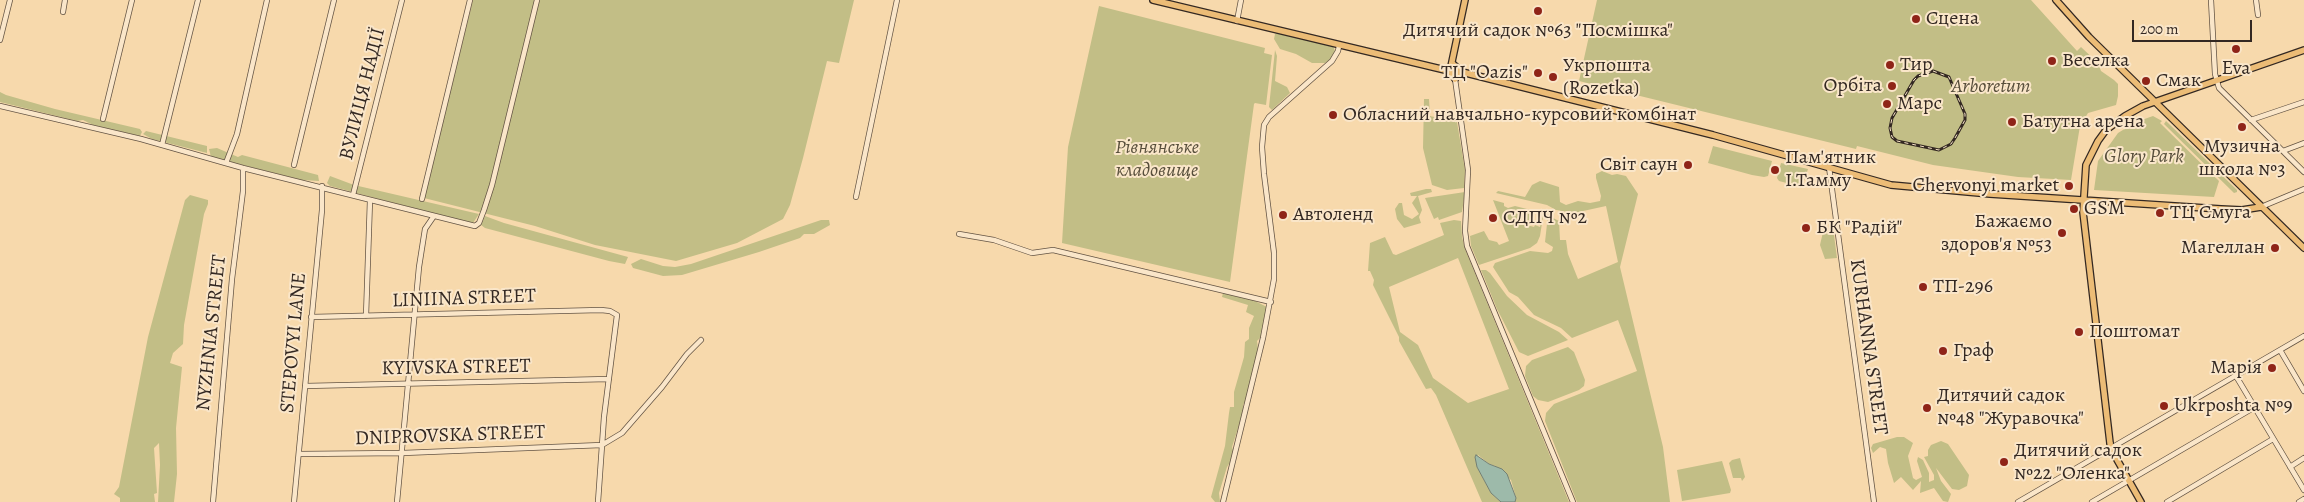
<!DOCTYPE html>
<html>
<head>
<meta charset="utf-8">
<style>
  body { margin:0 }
  #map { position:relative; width:2304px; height:502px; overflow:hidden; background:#f7d9ac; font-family:Alegreya,serif }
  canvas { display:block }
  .scale { position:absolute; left:2132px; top:20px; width:120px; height:22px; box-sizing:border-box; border:2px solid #332822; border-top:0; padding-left:6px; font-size:15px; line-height:18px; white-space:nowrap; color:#332822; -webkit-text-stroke:4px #fae6c9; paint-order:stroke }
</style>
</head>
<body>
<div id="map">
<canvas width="2304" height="502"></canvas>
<div class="scale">200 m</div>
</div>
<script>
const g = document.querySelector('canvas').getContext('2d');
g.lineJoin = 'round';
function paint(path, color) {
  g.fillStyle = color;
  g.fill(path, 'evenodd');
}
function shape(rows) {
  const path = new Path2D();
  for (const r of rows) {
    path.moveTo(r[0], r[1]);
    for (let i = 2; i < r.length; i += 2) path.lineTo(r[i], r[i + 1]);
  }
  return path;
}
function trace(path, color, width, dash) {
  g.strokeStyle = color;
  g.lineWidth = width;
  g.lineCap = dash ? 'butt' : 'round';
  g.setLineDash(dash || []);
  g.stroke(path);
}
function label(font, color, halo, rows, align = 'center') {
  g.font = font + ' Alegreya,serif';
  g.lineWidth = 4;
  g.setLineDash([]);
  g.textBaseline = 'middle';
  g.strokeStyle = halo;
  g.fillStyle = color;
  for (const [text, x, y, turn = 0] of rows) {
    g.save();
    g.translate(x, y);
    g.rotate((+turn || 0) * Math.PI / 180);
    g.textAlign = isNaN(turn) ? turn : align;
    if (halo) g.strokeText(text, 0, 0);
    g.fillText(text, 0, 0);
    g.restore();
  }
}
paint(shape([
  [473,0,854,0,839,63,827,61,803,158,790,205,783,219,737,243,676,261,595,245,535,226,424,198],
  [1597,0,2031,0,2077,51,2081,47,2098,63,2101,71,2114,80,2118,84,2118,96,2116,105,2088,113,2080,126,2071,180,2018,177,1933,165,1857,146,1856,149,1579,81],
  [1099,6,1265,48,1264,53,1272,55,1266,105,1255,103,1254,104,1230,282,1062,243,1068,147],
  [1277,33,1333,46,1335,51,1331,59,1325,63,1312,63,1296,54,1280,49,1274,39,1275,34],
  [1275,50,1277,56,1275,81,1287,87,1290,93,1272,110,1269,107],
  [0,92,6,95,55,109,140,129,142,132,140,136,93,125,83,120,77,121,0,102],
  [1424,99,1429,99,1430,116,1457,122,1465,170,1464,188,1447,190,1432,185,1423,148],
  [2153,116,2162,121,2160,123,2219,181,2214,197,2094,190,2098,161,2118,133,2136,122],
  [2166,121,2237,190,2237,192,2234,193,2164,124],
  [146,131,207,146,207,153,152,139,143,134],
  [1713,146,1772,161,1768,176,1764,177,1752,175,1708,163],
  [217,148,238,157,242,155,318,175,319,181,302,180,211,157,209,149],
  [1781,163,1808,169,1802,187,1779,181,1777,178],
  [1602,171,1612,175,1617,174,1626,176,1638,194,1620,267,1663,447,1670,502,1577,502,1545,421,1546,413,1554,404,1637,371,1618,320,1572,338,1561,328,1534,315,1518,297,1509,292,1493,267,1495,263,1530,251,1548,253,1552,251,1553,247,1545,242,1548,215,1551,213,1551,217,1559,221,1560,240,1566,240,1568,254,1578,279,1618,262,1606,206,1574,213,1556,210,1547,205,1496,193,1498,191,1525,197,1532,185,1540,181,1559,187,1560,202,1566,205,1578,201,1590,203,1600,201,1601,196,1596,178,1596,174],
  [330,176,354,185,479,214,473,223,466,222,330,186,327,183],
  [1426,189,1431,189,1432,192,1418,196,1422,210,1419,217,1421,223,1404,228,1397,219,1395,209,1399,203,1402,203,1404,215,1412,219,1419,214,1412,203,1417,196,1411,196,1410,193],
  [1465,192,1462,212,1439,220,1438,217,1434,219,1425,198],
  [190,195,208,200,208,204,204,214,184,325,183,344,173,353,170,363,182,367,176,428,177,474,174,502,158,502,160,465,159,443,154,448,157,493,154,494,155,502,120,502,120,498,114,494,119,487,148,337,185,200],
  [1493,200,1504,203,1504,206,1508,208,1515,206,1531,210,1532,213,1527,225,1534,227,1535,225,1540,227,1544,210,1540,236,1537,243,1530,248,1479,265,1471,246,1470,236,1484,231,1489,240,1497,242,1499,245,1509,241],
  [485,216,504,223,628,257,625,264,609,261,485,228,481,225],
  [821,220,829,220,830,225,814,234,804,234,800,238,759,252,682,275,663,276,633,268,631,264,641,259,663,266,675,267,691,264],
  [1454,220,1461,221,1462,237,1465,249,1569,502,1515,502,1516,498,1511,480,1495,466,1489,464,1478,455,1477,467,1491,493,1501,502,1482,502,1436,395,1431,388,1426,389,1399,341,1399,337,1373,285,1374,280,1370,271,1368,271,1370,243,1385,237,1393,254,1396,255,1444,235,1440,223],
  [1458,258,1509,389,1468,403,1433,378,1418,345,1400,332,1389,287],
  [1823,232,1834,235,1837,258,1825,259,1820,245],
  [1481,270,1486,270,1490,273,1507,296,1527,315,1559,332,1568,340,1528,356,1519,352,1497,309],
  [1223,293,1253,300,1267,307,1261,337,1257,341,1258,349,1246,400,1243,405,1244,409,1232,447,1233,450,1231,461,1227,467,1219,493,1220,502,1215,502,1211,497,1225,446,1229,413,1230,407,1234,407,1234,392,1244,357,1245,342,1249,339,1249,328,1254,316,1246,312,1248,305,1222,297],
  [1568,347,1574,352,1585,380,1584,386,1579,390,1548,402,1538,400,1533,396,1525,376,1526,366,1532,360],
  [1897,437,1904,437,1913,443,1908,456,1913,478,1916,480,1922,477,1917,461,1918,457,1923,460,1929,473,1929,482,1934,480,1934,475,1924,457,1928,456,1928,450,1931,445,1941,441,1948,444,1969,475,1967,486,1959,490,1952,489,1936,468,1941,481,1951,494,1948,502,1943,501,1934,488,1920,493,1921,481,1913,490,1901,477,1894,483,1888,463,1886,449,1880,447,1873,453,1871,448,1873,444],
  [1740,458,1745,477,1742,481,1741,478,1733,478,1729,463,1732,460],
  [1722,461,1731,490,1730,493,1682,501,1677,470]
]), '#c2be86');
const water = shape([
  [1476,455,1489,464,1502,469,1507,474,1516,498,1515,502,1501,502,1491,493,1477,467,1475,457,1476,455]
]);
paint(water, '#9dbaaa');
trace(water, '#738074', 1);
const minor = shape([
  [2211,0,2215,74,2219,88,2304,172],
  [2256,0,2258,15],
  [63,12,65,0],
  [1237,21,1241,0],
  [0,40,10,0],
  [1455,79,1468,170,1465,231,1467,246,1573,502],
  [0,106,141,139,243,168,475,226,479,223,484,210,492,185,537,0],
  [103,119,132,0],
  [2251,120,2304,102],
  [162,145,198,0],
  [2283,151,2304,143],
  [226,163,237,134,267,0],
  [294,165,334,0],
  [1829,167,1874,502],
  [353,195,402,0],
  [856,197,897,0],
  [422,199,470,0],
  [2261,207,2304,189],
  [959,234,994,240,1032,253,1053,250,1271,302],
  [366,316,370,200],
  [311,317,601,310,610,311,617,315,604,417,598,502],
  [2280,350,2304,391],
  [2236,376,2304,490],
  [305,386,609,379],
  [299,454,403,453,602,445,622,433,662,387,687,354,701,340],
  [2290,467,2304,458],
  [213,502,232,279,243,191,243,168],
  [294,502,322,210,322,186],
  [397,502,419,267,425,229,434,216],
  [1223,502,1263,338,1274,279,1274,253,1264,174,1262,147,1264,125,1269,117,1332,61,1338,51,1339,46],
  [2018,502,2304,336],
  [2092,502,2255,407],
  [2167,502,2273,439],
  [2299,502,2304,499]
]);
const major = shape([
  [1153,0,1445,70,1454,74,1462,72],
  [2056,0,2089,37,2304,248],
  [1453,64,1462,72,1713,135,1891,185,1990,194,2221,209,2242,210,2261,207],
  [1455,79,1450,71,1465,0],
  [2141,502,2111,449,2110,443,2083,212,2086,165,2098,141,2106,130,2125,116,2143,106,2304,50]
]);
trace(minor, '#645444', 6);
trace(major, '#332822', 8);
trace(minor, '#fae6c9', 4.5);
trace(major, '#ecbc76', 5.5);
const rail = shape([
  [1933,71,1949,77,1965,114,1965,120,1955,138,1951,144,1939,150,1897,141,1892,137,1890,128,1892,118,1914,80,1918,76,1933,71]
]);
trace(rail, '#332822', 3);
trace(rail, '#fae6c9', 1, [4]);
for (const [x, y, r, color] of [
  [1538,11,5,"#8f2418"],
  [1916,19,5,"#8f2418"],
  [2236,49,5,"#8f2418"],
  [2052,61,5,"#8f2418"],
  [1890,65,5,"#8f2418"],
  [1538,73,5,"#8f2418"],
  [1553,77,5,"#8f2418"],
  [2146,81,5,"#8f2418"],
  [1892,86,5,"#8f2418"],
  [1887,104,5,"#8f2418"],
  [1333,115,5,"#8f2418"],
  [2012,122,5,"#8f2418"],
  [2242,127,5,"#8f2418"],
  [1688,165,5,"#8f2418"],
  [1775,170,5,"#8f2418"],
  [2069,186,5,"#8f2418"],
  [2074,209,5,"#8f2418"],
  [2160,213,5,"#8f2418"],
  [1283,215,5,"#8f2418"],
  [1493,218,5,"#8f2418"],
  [1806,228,5,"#8f2418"],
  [2062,233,5,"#8f2418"],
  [2275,248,5,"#8f2418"],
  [1923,287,5,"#8f2418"],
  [2079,332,5,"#8f2418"],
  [1943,351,5,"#8f2418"],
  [2272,368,5,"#8f2418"],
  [2164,406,5,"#8f2418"],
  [1927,408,5,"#8f2418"],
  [2004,462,5,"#8f2418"]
]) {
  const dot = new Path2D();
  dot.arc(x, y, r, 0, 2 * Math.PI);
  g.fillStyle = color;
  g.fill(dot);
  trace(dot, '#fae6c9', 2);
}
label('20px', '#332822', '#fae6c9', [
  ["Сцена",1926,19],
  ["Дитячий садок №63 \"Посмішка\"",1538,31,"center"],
  ["Веселка",2062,61],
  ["Тир",1900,65],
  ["Укрпошта",1563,66],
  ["(Rozetka)",1563,89],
  ["Eva",2236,69,"center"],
  ["ТЦ \"Oazis\"",1528,73,"right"],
  ["Смак",2156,81],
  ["Орбіта",1882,86,"right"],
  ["Марс",1897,104],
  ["Обласний навчально-курсовий комбінат",1343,115],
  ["Батутна арена",2022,122],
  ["Музична",2242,147,"center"],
  ["школа №3",2242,170,"center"],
  ["Пам'ятник",1785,158],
  ["І.Тамму",1785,181],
  ["Світ саун",1678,165,"right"],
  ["Chervonyi market",2059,186,"right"],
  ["GSM",2084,209],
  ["ТЦ Смуга",2170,213],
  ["Автоленд",1293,215],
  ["СДПЧ №2",1503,218],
  ["Бажаємо",2052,222,"right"],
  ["здоров'я №53",2052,245,"right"],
  ["БК \"Радій\"",1816,228],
  ["Магеллан",2265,248,"right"],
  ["ТП-296",1933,287],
  ["Поштомат",2089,332],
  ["Граф",1953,351],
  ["Марія",2262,368,"right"],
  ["Дитячий садок",1937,396],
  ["№48 \"Журавочка\"",1937,419],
  ["Ukrposhta №9",2174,406],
  ["Дитячий садок",2014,451],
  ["№22 \"Оленка\"",2014,474]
], 'left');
label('italic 20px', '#574e3b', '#fae6c9', [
  ["Arboretum",1991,87],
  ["Рівнянське",1157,148],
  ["кладовище",1157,171],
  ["Glory Park",2144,157]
]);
label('20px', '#332822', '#fae6c9', [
  ["ВУЛИЦЯ НАДІЇ",363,94,-76],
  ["LINIINA STREET",464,299,-2],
  ["NYZHNIA STREET",212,333,-84],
  ["STEPOVYI LANE",294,343,-85],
  ["KURHANNA STREET",1868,347,82],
  ["KYIVSKA STREET",456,368,-1],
  ["DNIPROVSKA STREET",450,436,-2]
]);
</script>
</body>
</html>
